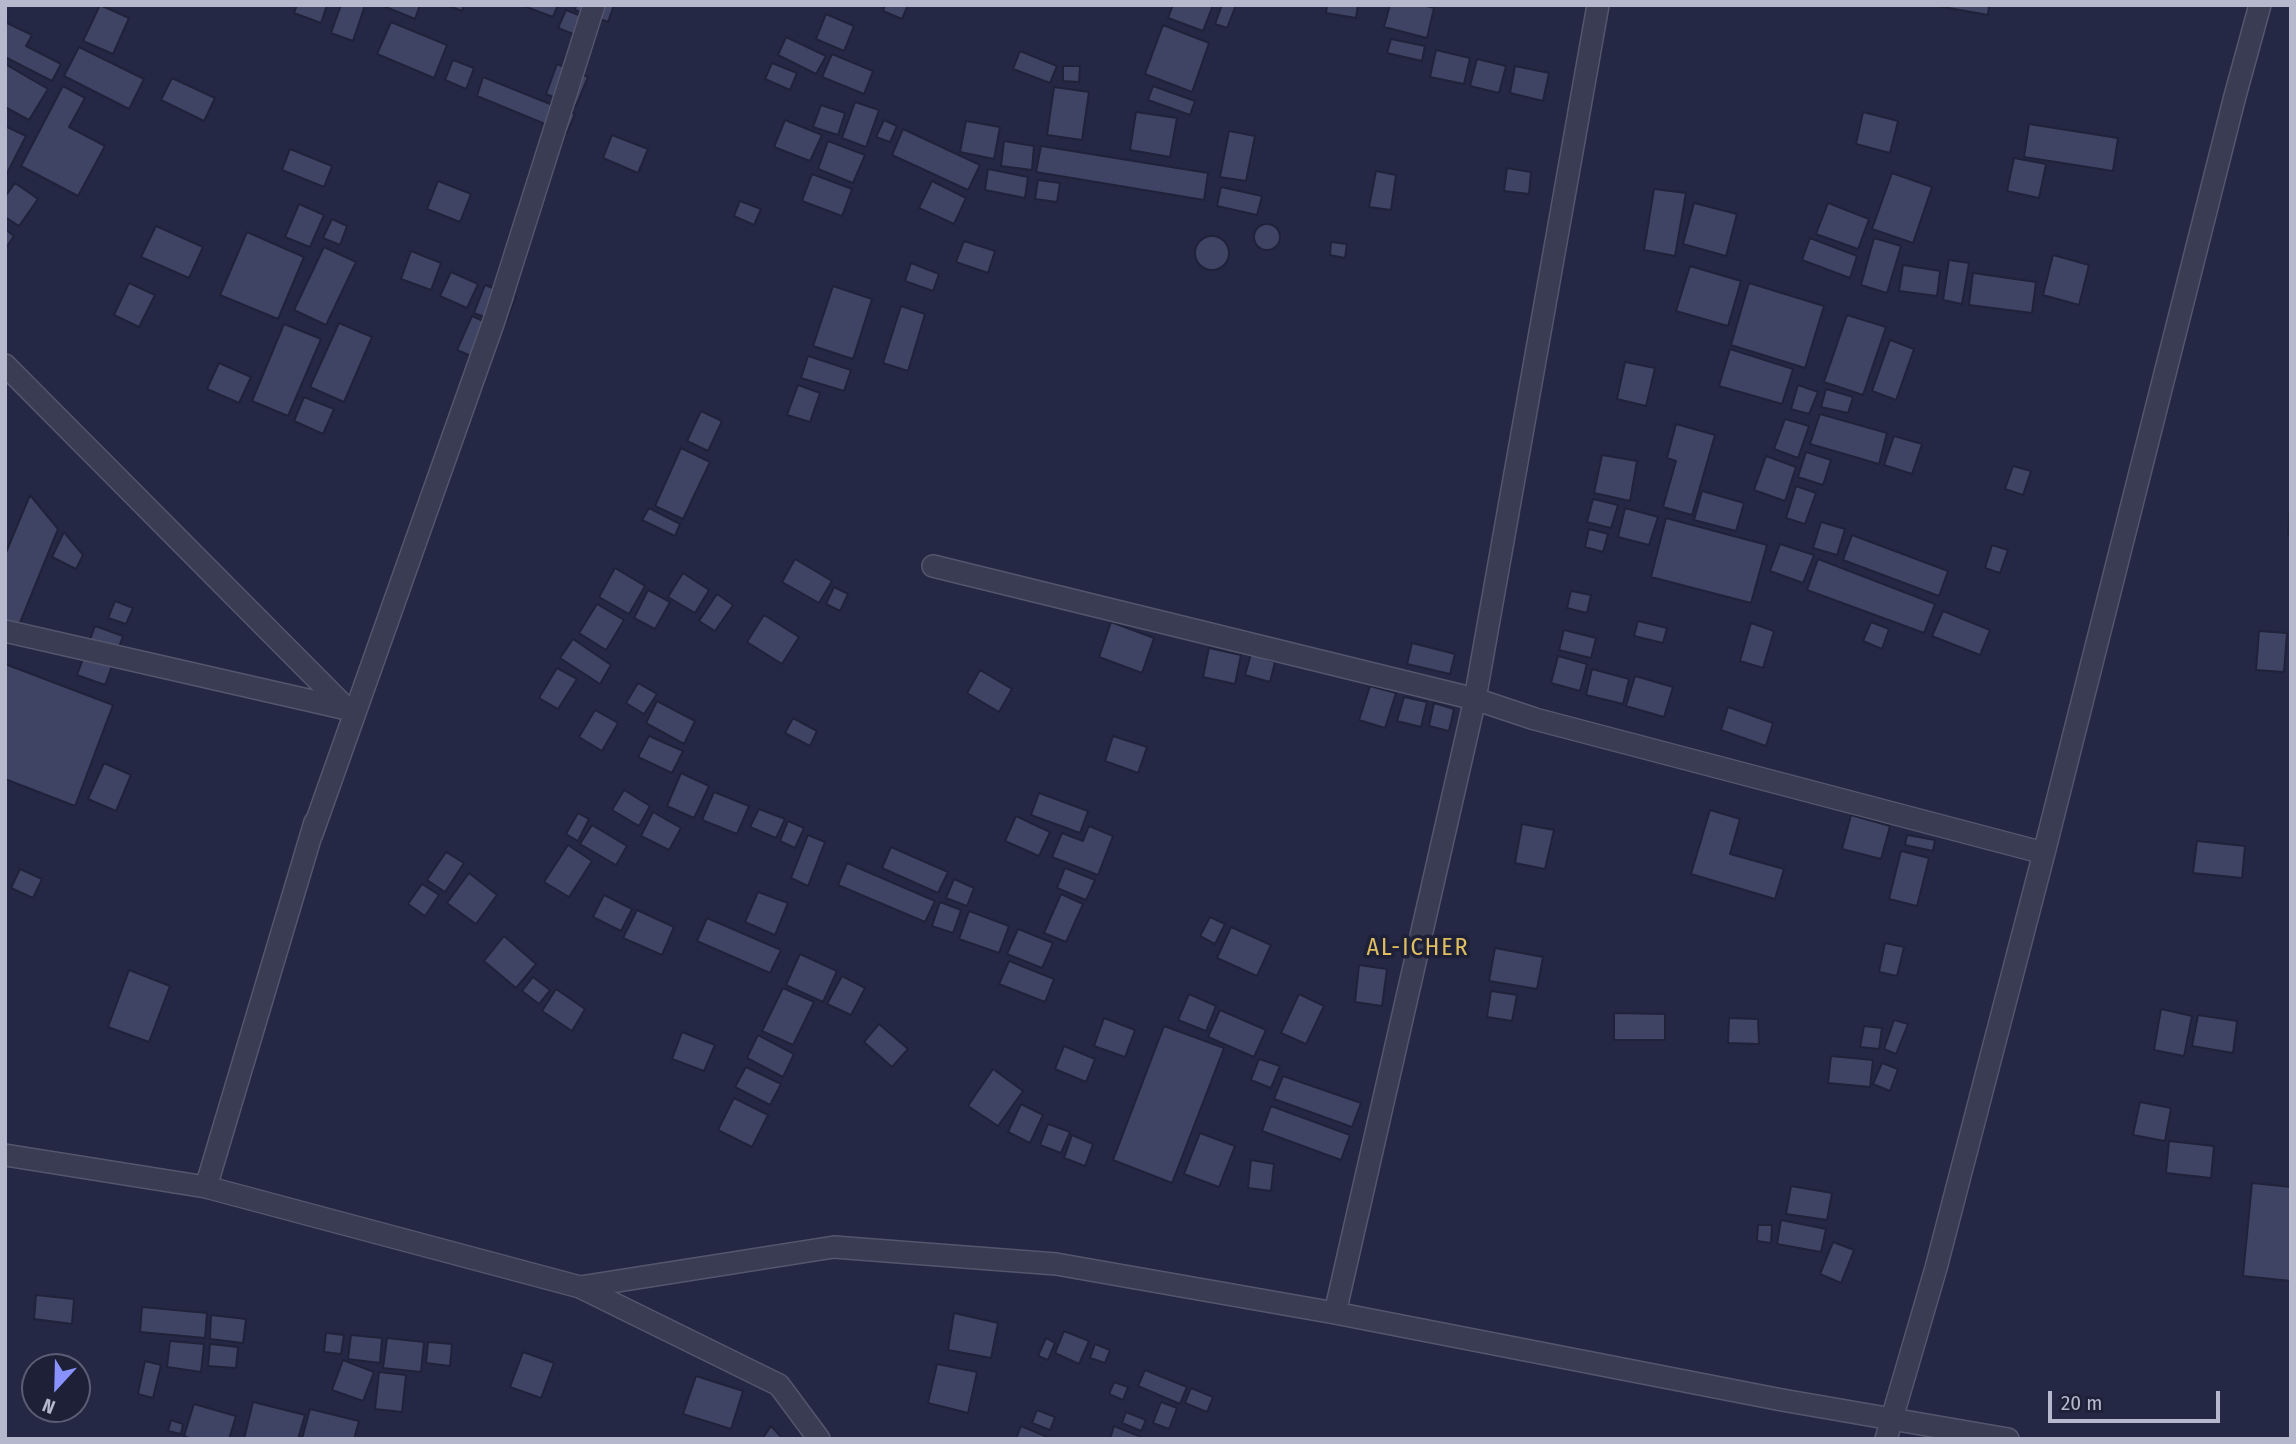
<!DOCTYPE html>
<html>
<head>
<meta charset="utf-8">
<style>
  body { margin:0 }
  #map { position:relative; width:2296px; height:1444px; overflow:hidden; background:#242844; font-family:"Fira Sans Condensed",sans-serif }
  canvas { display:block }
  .frame { position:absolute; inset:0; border:7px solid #b6b8cd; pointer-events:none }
  .north { position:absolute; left:21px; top:1353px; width:70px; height:70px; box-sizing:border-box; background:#1e2038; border:2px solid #5b5d74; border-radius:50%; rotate:202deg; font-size:19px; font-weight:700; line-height:28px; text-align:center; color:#b6b8cd }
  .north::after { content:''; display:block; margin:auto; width:24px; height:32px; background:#8992ff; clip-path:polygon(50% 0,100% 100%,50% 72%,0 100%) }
  .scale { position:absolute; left:2048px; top:1391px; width:172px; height:32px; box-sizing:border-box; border:4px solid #b6b8cd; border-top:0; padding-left:9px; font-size:21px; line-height:24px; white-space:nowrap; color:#b6b8cd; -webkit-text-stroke:5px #1e2038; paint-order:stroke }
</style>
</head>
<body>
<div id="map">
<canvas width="2296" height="1444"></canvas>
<div class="frame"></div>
<div class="north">N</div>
<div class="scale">20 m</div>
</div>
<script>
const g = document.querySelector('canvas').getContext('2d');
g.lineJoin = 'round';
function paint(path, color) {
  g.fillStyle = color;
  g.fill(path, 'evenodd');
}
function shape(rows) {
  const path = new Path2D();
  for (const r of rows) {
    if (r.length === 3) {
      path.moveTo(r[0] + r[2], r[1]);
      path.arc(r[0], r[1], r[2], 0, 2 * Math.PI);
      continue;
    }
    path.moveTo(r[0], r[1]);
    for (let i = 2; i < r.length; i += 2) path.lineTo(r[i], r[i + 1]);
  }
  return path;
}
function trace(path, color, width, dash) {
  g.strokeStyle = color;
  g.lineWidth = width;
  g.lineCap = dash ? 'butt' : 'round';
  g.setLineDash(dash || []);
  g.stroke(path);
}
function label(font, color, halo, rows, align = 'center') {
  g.font = font + ' "Fira Sans Condensed",sans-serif';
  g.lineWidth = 7;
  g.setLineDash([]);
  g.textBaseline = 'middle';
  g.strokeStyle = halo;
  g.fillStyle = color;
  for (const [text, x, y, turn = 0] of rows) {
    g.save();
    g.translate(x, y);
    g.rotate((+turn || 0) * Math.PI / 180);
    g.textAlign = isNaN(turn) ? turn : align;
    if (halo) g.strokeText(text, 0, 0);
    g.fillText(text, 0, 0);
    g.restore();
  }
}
const building = shape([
  [100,5,129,18,113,54,83,41,100,5],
  [297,5,327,5,321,23,294,13,297,5],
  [341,5,365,5,353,41,331,33,341,5],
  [381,5,420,5,415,19,381,5],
  [447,5,464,5,462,11,447,5],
  [521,5,558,5,553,17,521,5],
  [576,5,614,5,608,22,575,10,576,5],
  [885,5,908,5,902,19,883,11,885,5],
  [1173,5,1213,5,1203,31,1168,18,1173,5],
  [1222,5,1236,5,1227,28,1215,24,1222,5],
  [1327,5,1358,5,1356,18,1326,13,1327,5],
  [1390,5,1422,5,1434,8,1427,38,1384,27,1390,5],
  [1932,5,1989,5,1988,15,1932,5],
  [566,10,599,23,593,42,558,28,566,10],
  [826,14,854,26,844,51,816,39,826,14],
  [5,22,32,35,26,46,61,64,52,81,5,57,5,22],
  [391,22,447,45,434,78,377,54,391,22],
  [1163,25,1209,43,1192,92,1145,74,1163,25],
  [786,37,826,56,816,74,778,55,786,37],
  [1391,39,1425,46,1422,61,1387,53,1391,39],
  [79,47,144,79,129,109,64,76,79,47],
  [1436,50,1470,58,1464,84,1430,77,1436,50],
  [1020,51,1057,66,1050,83,1013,69,1020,51],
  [832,54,873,71,864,94,822,77,832,54],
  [1477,59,1506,66,1499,93,1470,86,1477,59],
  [453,60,474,68,466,89,445,80,453,60],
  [772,63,797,73,790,90,765,79,772,63],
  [5,64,48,89,29,120,5,107,5,64],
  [557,64,588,77,576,106,546,94,557,64],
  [1063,66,1080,66,1079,82,1063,81,1063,66],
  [1515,66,1549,73,1543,101,1510,93,1515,66],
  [483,77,575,114,567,133,477,96,483,77],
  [172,78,215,98,204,121,161,100,172,78],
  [63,86,85,98,69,127,105,146,78,196,21,166,63,86],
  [1153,86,1195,101,1190,115,1148,100,1153,86],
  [1054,87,1089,92,1082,140,1047,135,1054,87],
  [855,102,879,110,866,147,842,138,855,102],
  [821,105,845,113,838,135,813,127,821,105],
  [1136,112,1177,118,1170,157,1130,150,1136,112],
  [1863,112,1898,121,1890,153,1856,144,1863,112],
  [785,120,822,135,810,161,774,147,785,120],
  [884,120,897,126,890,142,876,137,884,120],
  [966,121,1000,127,994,159,960,152,966,121],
  [2029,124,2118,138,2113,171,2024,157,2029,124],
  [5,126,26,136,5,177,5,126],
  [903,129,980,165,968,190,892,155,903,129],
  [1229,131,1255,136,1246,181,1220,177,1229,131],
  [612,135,648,149,638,173,603,158,612,135],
  [828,141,865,155,853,183,818,169,828,141],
  [1004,141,1034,146,1032,170,1001,166,1004,141],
  [1041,146,1208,173,1204,200,1036,172,1041,146],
  [290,149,332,166,324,187,282,170,290,149],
  [2014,158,2046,164,2039,198,2007,191,2014,158],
  [1507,168,1531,172,1529,194,1504,191,1507,168],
  [988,169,1028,177,1025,198,985,190,988,169],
  [1376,171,1396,175,1391,210,1369,207,1376,171],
  [1892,173,1932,187,1913,243,1872,229,1892,173],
  [812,174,852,189,842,216,802,201,812,174],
  [1038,180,1060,183,1057,202,1035,199,1038,180],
  [438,181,471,194,460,222,427,209,438,181],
  [932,181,966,198,954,224,919,208,932,181],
  [15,183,38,199,19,226,5,217,5,197,15,183],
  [1221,187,1262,196,1257,215,1217,206,1221,187],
  [1654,189,1686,193,1675,256,1644,250,1654,189],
  [740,201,761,209,754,225,734,216,740,201],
  [1694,203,1737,214,1726,256,1683,244,1694,203],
  [1828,203,1869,219,1858,249,1816,234,1828,203],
  [299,204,324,215,310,247,285,237,299,204],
  [332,219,347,226,340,245,323,238,332,219],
  [1267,237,13],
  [156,226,203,247,189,278,141,257,156,226],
  [5,229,14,236,5,249,5,229],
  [247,232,304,257,278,319,220,295,247,232],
  [1212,253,17],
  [1810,238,1857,256,1850,278,1802,260,1810,238],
  [1874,238,1901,246,1887,293,1861,285,1874,238],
  [964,241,995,251,988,273,956,262,964,241],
  [1331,242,1347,244,1345,258,1330,255,1331,242],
  [324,247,356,262,326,325,294,310,324,247],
  [411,251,441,263,431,290,401,279,411,251],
  [2053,255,2089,265,2079,305,2043,295,2053,255],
  [1949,260,1969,263,1962,304,1943,300,1949,260],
  [911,263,939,274,933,291,905,281,911,263],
  [1903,265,1940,271,1937,296,1899,291,1903,265],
  [1690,266,1741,281,1728,326,1676,311,1690,266],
  [451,272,478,284,467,308,440,296,451,272],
  [1973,273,2036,282,2032,313,1969,305,1973,273],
  [129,283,155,295,139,327,114,315,129,283],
  [1749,283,1824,306,1805,368,1731,345,1749,283],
  [485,285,516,297,505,325,474,313,485,285],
  [833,286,872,299,853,359,813,346,833,286],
  [901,306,925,314,908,371,883,363,901,306],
  [1847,315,1886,327,1863,395,1824,382,1847,315],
  [472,316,499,328,485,362,457,350,472,316],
  [339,323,372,337,344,402,310,387,339,323],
  [284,324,321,339,288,416,252,401,284,324],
  [1890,340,1914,349,1896,400,1872,391,1890,340],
  [1730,349,1793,369,1782,404,1719,386,1730,349],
  [808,356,851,370,844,391,801,378,808,356],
  [1625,362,1655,368,1646,406,1617,399,1625,362],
  [219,363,251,377,239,403,207,389,219,363],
  [798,385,820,393,810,422,787,415,798,385],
  [1798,385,1818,392,1809,414,1791,409,1798,385],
  [1826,389,1853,397,1848,413,1821,407,1826,389],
  [304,397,334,409,323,434,294,421,304,397],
  [701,411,722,421,708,451,687,441,701,411],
  [1820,414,1887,433,1879,464,1810,444,1820,414],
  [1785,419,1809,426,1798,458,1774,449,1785,419],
  [1676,424,1715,435,1692,515,1663,507,1676,461,1667,458,1676,424],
  [1894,436,1922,444,1912,474,1884,465,1894,436],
  [681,448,710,462,683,519,655,506,681,448],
  [1806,452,1831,460,1823,485,1798,477,1806,452],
  [1602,455,1637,461,1630,501,1594,493,1602,455],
  [1766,456,1796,467,1785,501,1754,490,1766,456],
  [2013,466,2031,471,2023,495,2005,489,2013,466],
  [1796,486,1816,493,1805,524,1786,518,1796,486],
  [1702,491,1744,503,1736,531,1694,520,1702,491],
  [30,495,58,529,17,630,5,625,5,555,30,495],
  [1593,499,1618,505,1611,528,1587,522,1593,499],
  [649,508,680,524,675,536,642,520,649,508],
  [1625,508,1658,517,1649,545,1618,537,1625,508],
  [2290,509,2291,509,2291,535,2288,535,2290,509],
  [1666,518,1767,545,1751,603,1651,577,1666,518],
  [1821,522,1845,529,1837,555,1813,548,1821,522],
  [1589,529,1608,534,1603,552,1585,547,1589,529],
  [64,532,83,555,76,569,52,557,64,532],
  [1852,535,1948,571,1939,596,1843,560,1852,535],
  [1780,544,1814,555,1803,583,1770,571,1780,544],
  [1992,545,2008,550,2000,573,1985,568,1992,545],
  [795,559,832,581,819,603,782,582,795,559],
  [1818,559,1935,604,1924,633,1807,590,1818,559],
  [615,568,645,586,629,614,599,597,615,568],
  [683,573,709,590,695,613,668,597,683,573],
  [834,587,848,594,840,611,826,604,834,587],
  [648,590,670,602,655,629,634,618,648,590],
  [1571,591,1591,595,1587,613,1567,608,1571,591],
  [717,594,733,605,715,631,699,621,717,594],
  [115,601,133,608,126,624,108,618,115,601],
  [597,604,624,620,606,650,579,633,597,604],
  [1943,611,1990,630,1980,655,1932,636,1943,611],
  [764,615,799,637,782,664,747,642,764,615],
  [1638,621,1667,628,1663,643,1634,636,1638,621],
  [1111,622,1154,638,1142,673,1099,657,1111,622],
  [1871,622,1889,629,1882,649,1863,641,1871,622],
  [1751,623,1774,631,1763,668,1740,661,1751,623],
  [95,626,123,636,105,685,77,675,95,626],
  [1564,630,1596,638,1591,658,1559,650,1564,630],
  [2259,631,2287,633,2284,672,2256,670,2259,631],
  [573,639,611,665,600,684,560,658,573,639],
  [1412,643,1455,654,1450,674,1407,664,1412,643],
  [1209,648,1241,655,1235,684,1203,677,1209,648],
  [1251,654,1275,662,1270,682,1245,675,1251,654],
  [1558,656,1587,664,1580,691,1551,683,1558,656],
  [5,664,113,705,75,806,5,779,5,664],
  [557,668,577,679,558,709,539,698,557,668],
  [1592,669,1629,679,1623,704,1586,695,1592,669],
  [980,670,1012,689,999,712,967,693,980,670],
  [1635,676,1673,687,1664,717,1626,706,1635,676],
  [638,683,657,694,644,714,626,703,638,683],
  [1370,686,1396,693,1385,728,1359,720,1370,686],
  [1404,697,1427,702,1421,727,1397,721,1404,697],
  [657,701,695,721,684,744,646,723,657,701],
  [1434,703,1454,709,1449,731,1429,726,1434,703],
  [1728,707,1773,723,1766,746,1721,730,1728,707],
  [595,710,618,723,602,751,579,737,595,710],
  [793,718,817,731,810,746,785,733,793,718],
  [649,736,683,751,672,773,638,757,649,736],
  [1113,736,1147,747,1138,773,1105,761,1113,736],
  [104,763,131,775,116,811,88,799,104,763],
  [681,773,709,786,694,818,667,806,681,773],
  [624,790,650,806,639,826,612,810,624,790],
  [714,792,749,806,737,834,702,820,714,792],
  [1039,793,1088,811,1080,833,1031,815,1039,793],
  [759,809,785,819,776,838,750,827,759,809],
  [1710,810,1740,819,1730,854,1784,869,1775,899,1691,874,1710,810],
  [653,812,681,828,669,850,641,836,653,812],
  [578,813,589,819,578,841,566,834,578,813],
  [1851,815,1890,826,1881,859,1842,849,1851,815],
  [1016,816,1050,832,1039,856,1005,841,1016,816],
  [788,821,804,828,795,848,780,841,788,821],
  [1522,824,1554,830,1545,869,1515,863,1522,824],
  [592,825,627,846,616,865,580,844,592,825],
  [1089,826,1113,836,1098,875,1052,857,1062,833,1083,841,1089,826],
  [808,835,825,842,808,886,791,878,808,835],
  [1907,835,1935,840,1933,851,1905,845,1907,835],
  [2197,841,2245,846,2242,878,2193,873,2197,841],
  [568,845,592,861,569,897,544,882,568,845],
  [891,847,948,872,938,893,882,868,891,847],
  [1901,851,1929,858,1917,906,1889,899,1901,851],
  [446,852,464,863,445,892,427,880,446,852],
  [847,863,935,901,925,922,838,885,847,863],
  [1065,868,1095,880,1086,900,1057,888,1065,868],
  [20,869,42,879,33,898,11,888,20,869],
  [469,873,497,895,476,924,447,903,469,873],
  [954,879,974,888,967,906,946,898,954,879],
  [422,884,439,895,425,916,408,904,422,884],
  [758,892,788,903,775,935,745,922,758,892],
  [1061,894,1083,904,1066,942,1044,933,1061,894],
  [604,895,632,909,621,931,593,917,604,895],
  [940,902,961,910,953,933,932,926,940,902],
  [637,910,674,927,662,955,623,938,637,910],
  [969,911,1009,926,999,953,959,939,969,911],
  [1210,917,1225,924,1215,944,1200,936,1210,917],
  [707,918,781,950,770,973,697,941,707,918],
  [1231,927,1271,945,1257,976,1217,958,1231,927],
  [1018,929,1053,943,1042,968,1007,954,1018,929],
  [504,936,536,964,516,988,484,961,504,936],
  [1885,943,1904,947,1897,976,1879,972,1885,943],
  [1495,948,1543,957,1537,989,1489,981,1495,948],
  [800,954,837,971,823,1002,786,985,800,954],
  [1009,961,1054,979,1045,1002,999,984,1009,961],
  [1359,965,1387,969,1382,1006,1355,1002,1359,965],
  [129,970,170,986,149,1042,108,1027,129,970],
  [842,976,865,988,851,1015,827,1004,842,976],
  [533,977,550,990,539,1004,522,991,533,977],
  [783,988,814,1002,793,1045,762,1031,783,988],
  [556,989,585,1009,572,1031,542,1011,556,989],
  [1491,991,1517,995,1512,1021,1487,1017,1491,991],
  [1189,994,1216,1006,1206,1031,1178,1020,1189,994],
  [1299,994,1324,1006,1306,1044,1281,1033,1299,994],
  [2161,1009,2192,1016,2184,1056,2154,1050,2161,1009],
  [1220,1010,1266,1030,1254,1057,1208,1037,1220,1010],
  [1614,1013,1665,1014,1665,1040,1614,1040,1614,1013],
  [2198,1015,2237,1021,2233,1053,2192,1046,2198,1015],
  [1104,1018,1135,1030,1125,1057,1094,1046,1104,1018],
  [1729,1018,1758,1019,1759,1044,1728,1043,1729,1018],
  [1894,1020,1908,1024,1896,1054,1884,1049,1894,1020],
  [879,1024,908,1049,892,1067,864,1042,879,1024],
  [1164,1026,1224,1048,1172,1183,1113,1160,1164,1026],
  [1864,1026,1882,1028,1879,1049,1860,1047,1864,1026],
  [682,1032,715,1045,704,1071,672,1059,682,1032],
  [758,1035,794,1054,783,1077,747,1058,758,1035],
  [1064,1046,1095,1059,1086,1082,1055,1069,1064,1046],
  [1831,1056,1873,1060,1870,1087,1828,1083,1831,1056],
  [1259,1059,1280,1066,1271,1088,1251,1080,1259,1059],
  [1882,1063,1898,1069,1890,1091,1873,1084,1882,1063],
  [746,1067,781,1084,770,1105,735,1087,746,1067],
  [993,1069,1023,1091,998,1126,968,1106,993,1069],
  [1283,1076,1361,1103,1352,1127,1274,1099,1283,1076],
  [734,1098,768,1115,752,1147,718,1130,734,1098],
  [2140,1102,2171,1108,2165,1141,2133,1135,2140,1102],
  [1021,1104,1043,1115,1030,1143,1008,1132,1021,1104],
  [1271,1106,1350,1135,1341,1160,1262,1131,1271,1106],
  [1048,1124,1070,1132,1061,1153,1040,1145,1048,1124],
  [1200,1133,1235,1146,1219,1187,1184,1174,1200,1133],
  [1072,1135,1093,1144,1085,1166,1064,1158,1072,1135],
  [2169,1141,2214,1146,2211,1178,2166,1173,2169,1141],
  [1251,1160,1274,1164,1271,1191,1248,1188,1251,1160],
  [2252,1183,2291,1187,2291,1281,2243,1276,2252,1183],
  [1791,1186,1832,1193,1827,1220,1786,1214,1791,1186],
  [1781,1220,1826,1229,1821,1252,1777,1244,1781,1220],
  [1758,1225,1772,1225,1771,1243,1757,1241,1758,1225],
  [1833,1242,1854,1250,1841,1283,1820,1274,1833,1242],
  [36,1295,74,1299,72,1324,34,1319,36,1295],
  [142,1307,207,1313,205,1338,140,1332,142,1307],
  [954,1313,998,1323,991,1358,948,1350,954,1313],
  [211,1315,246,1319,243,1343,210,1339,211,1315],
  [1064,1331,1089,1341,1079,1364,1055,1353,1064,1331],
  [326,1333,344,1335,341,1354,324,1352,326,1333],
  [351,1335,382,1338,380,1363,348,1359,351,1335],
  [387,1338,424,1342,421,1372,383,1368,387,1338],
  [1046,1338,1055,1343,1048,1360,1038,1356,1046,1338],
  [170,1341,204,1344,201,1372,167,1367,170,1341],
  [428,1342,452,1344,450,1366,426,1363,428,1342],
  [210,1344,238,1347,236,1368,208,1366,210,1344],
  [1095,1344,1110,1350,1105,1363,1090,1358,1095,1344],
  [523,1352,554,1363,541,1398,510,1387,523,1352],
  [343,1360,374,1372,363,1401,332,1390,343,1360],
  [145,1361,161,1365,153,1398,138,1394,145,1361],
  [937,1364,977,1372,968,1413,928,1403,937,1364],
  [1145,1370,1187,1387,1180,1404,1138,1386,1145,1370],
  [379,1372,406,1375,402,1412,375,1409,379,1372],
  [696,1376,743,1391,731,1429,683,1414,696,1376],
  [1114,1382,1128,1387,1123,1400,1109,1394,1114,1382],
  [1191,1388,1213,1397,1207,1412,1185,1403,1191,1388],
  [253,1402,305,1415,298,1439,244,1439,253,1402],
  [1161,1402,1177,1408,1169,1429,1153,1423,1161,1402],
  [194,1404,236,1416,229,1439,192,1439,184,1436,194,1404],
  [310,1409,359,1421,354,1439,302,1439,310,1409],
  [1037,1410,1055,1417,1050,1430,1032,1423,1037,1410],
  [1126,1412,1146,1420,1141,1431,1122,1423,1126,1412],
  [171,1420,183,1424,181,1434,168,1431,171,1420],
  [771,1426,783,1439,763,1438,771,1426],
  [1021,1426,1052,1439,1016,1439,1021,1426],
  [1114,1426,1146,1439,1110,1439,1114,1426]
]);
paint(building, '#404464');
trace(building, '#20223a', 2);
const minor = shape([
  [1598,5,1475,699,1335,1313,1782,1400,2008,1439],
  [5,365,347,709],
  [933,566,1475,699,1535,719,2044,853],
  [5,631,347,709],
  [312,834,495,318,594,5],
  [5,1155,206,1187,580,1287,779,1385,819,1439],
  [206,1187,315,822],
  [580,1287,834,1247,1056,1264,1335,1313],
  [1886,1439,1936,1268,2044,853,2235,96,2260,5]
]);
trace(minor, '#54566d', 24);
trace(minor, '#393c53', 21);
g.letterSpacing = '2px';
label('24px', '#debe60', '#1e2038', [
  ["AL-ICHER",1418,948]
]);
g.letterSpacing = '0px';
</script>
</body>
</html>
